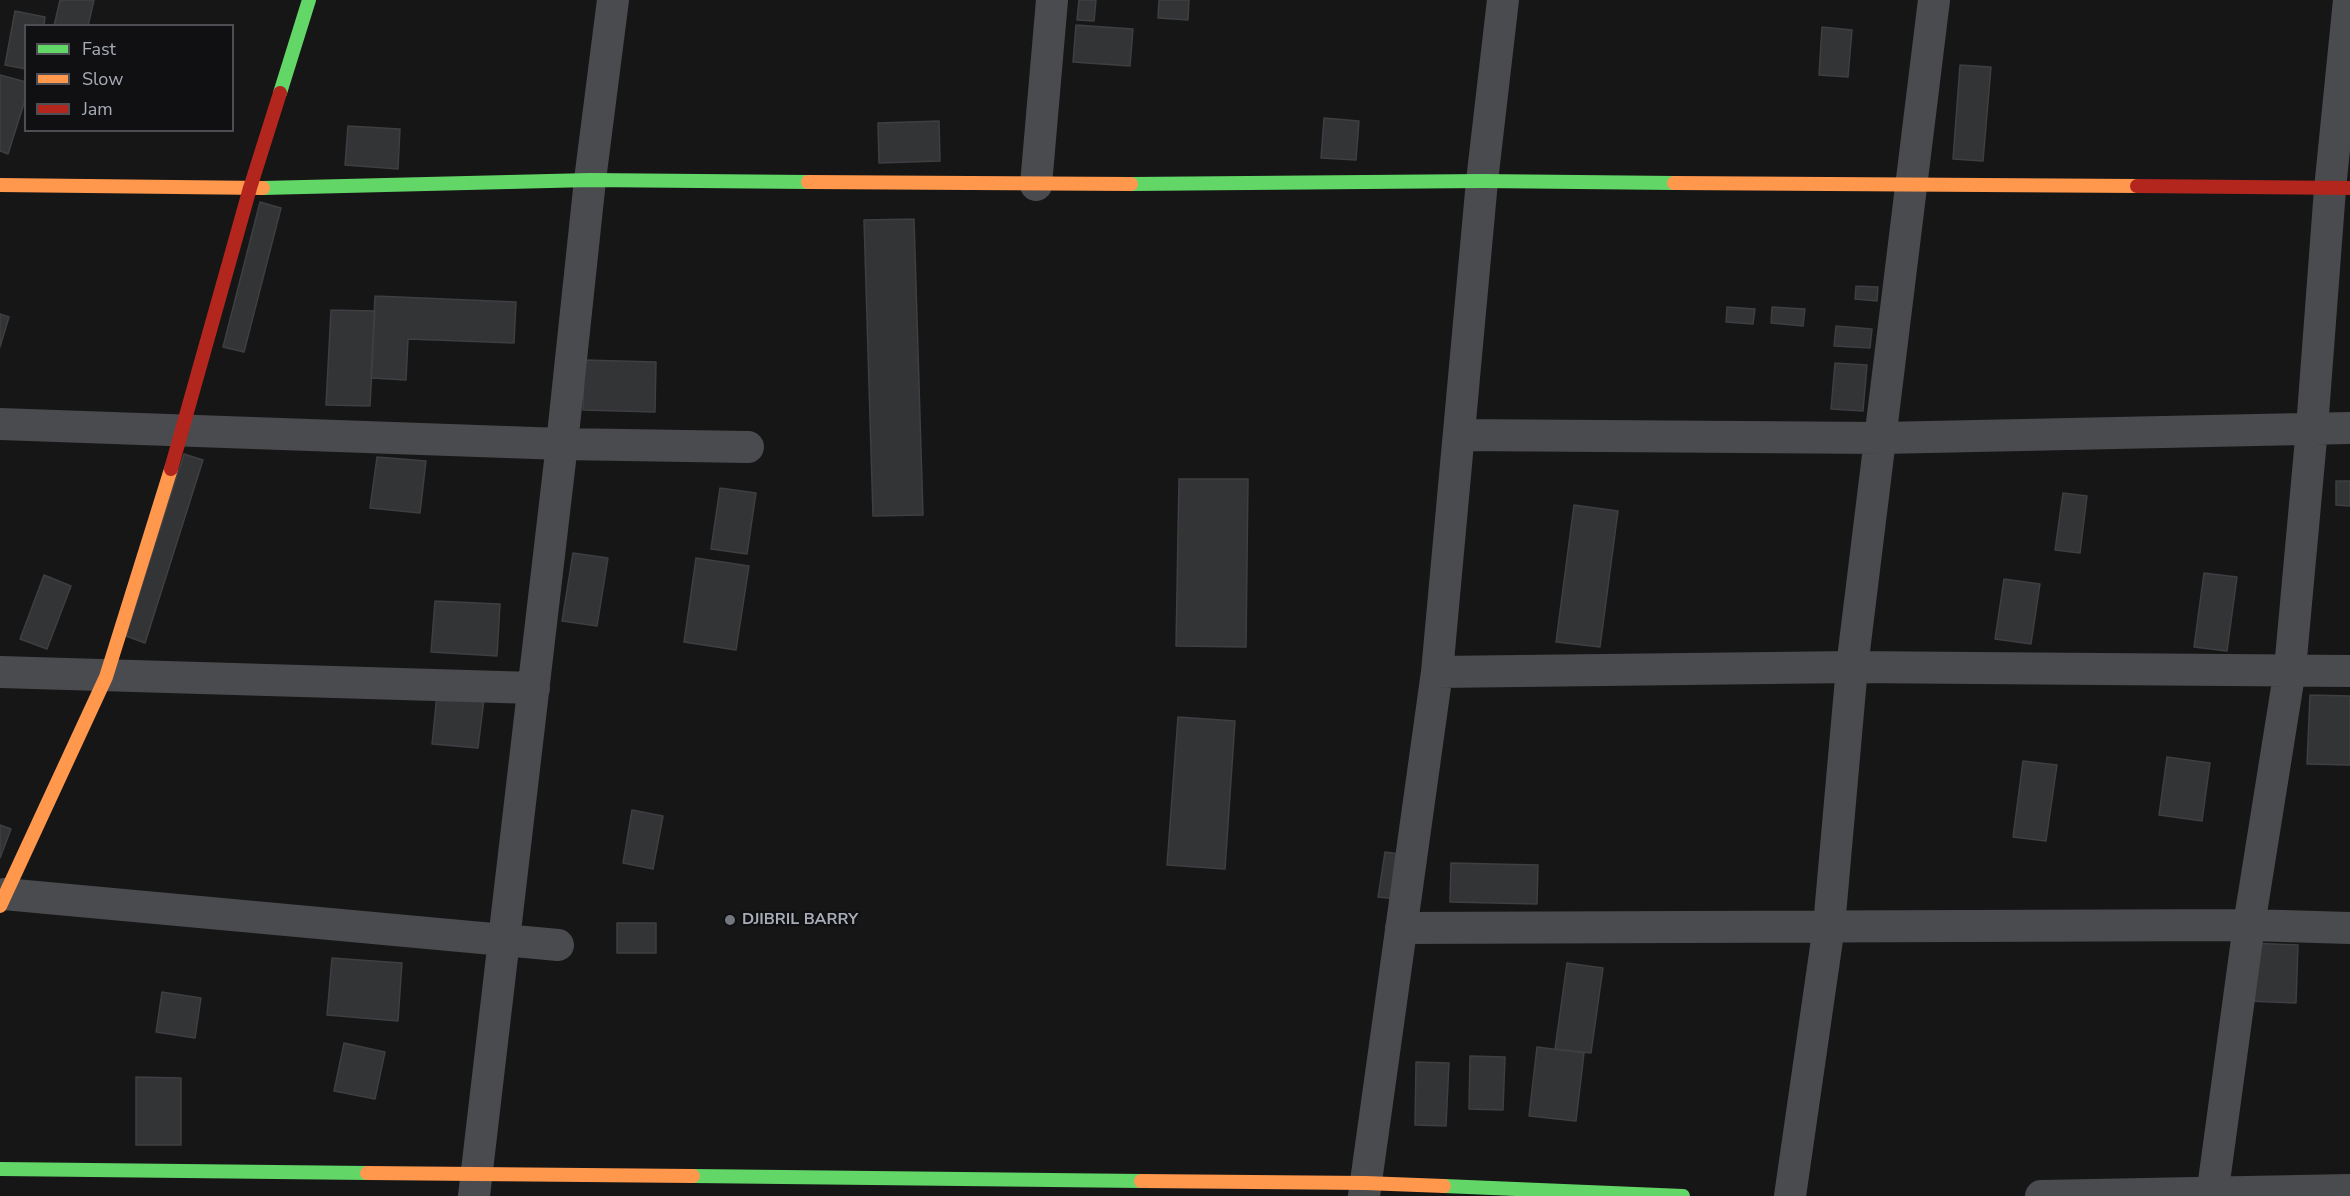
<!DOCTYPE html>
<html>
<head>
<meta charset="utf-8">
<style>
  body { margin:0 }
  #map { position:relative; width:2350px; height:1196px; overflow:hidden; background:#161616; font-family:"Nunito Sans",sans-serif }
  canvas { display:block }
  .legend { position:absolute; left:24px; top:24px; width:210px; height:108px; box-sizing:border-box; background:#101012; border:2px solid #4c4e54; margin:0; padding:8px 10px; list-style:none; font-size:18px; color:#a7acb6 }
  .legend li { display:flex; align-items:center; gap:12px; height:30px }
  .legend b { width:30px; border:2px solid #4c4e54 }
</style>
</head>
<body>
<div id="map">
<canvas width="2350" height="1196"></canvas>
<ul class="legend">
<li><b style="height:8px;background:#63d668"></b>Fast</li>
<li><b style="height:8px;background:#ff974d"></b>Slow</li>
<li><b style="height:8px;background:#b3261e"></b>Jam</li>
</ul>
</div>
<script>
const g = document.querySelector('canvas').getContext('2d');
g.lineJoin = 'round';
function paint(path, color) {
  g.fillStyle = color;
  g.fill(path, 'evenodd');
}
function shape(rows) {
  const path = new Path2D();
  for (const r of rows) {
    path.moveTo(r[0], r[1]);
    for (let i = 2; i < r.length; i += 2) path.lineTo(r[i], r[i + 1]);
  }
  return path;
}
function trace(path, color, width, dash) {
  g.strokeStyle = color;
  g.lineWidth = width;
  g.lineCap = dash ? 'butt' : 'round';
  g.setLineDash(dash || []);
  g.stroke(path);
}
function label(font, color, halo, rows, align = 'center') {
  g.font = font + ' "Nunito Sans",sans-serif';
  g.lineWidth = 4.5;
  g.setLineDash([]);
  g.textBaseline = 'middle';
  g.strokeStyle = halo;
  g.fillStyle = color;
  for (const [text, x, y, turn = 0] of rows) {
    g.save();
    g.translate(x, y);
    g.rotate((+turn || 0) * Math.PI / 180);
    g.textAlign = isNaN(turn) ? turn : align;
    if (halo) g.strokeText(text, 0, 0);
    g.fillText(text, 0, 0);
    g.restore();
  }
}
const building = shape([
  [60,0,94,0,88,26,54,26,60,0],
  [1079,0,1096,0,1094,21,1077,20,1079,0],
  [1159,0,1189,0,1188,20,1158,18,1159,0],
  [15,11,45,17,44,26,26,26,26,69,5,65,15,11],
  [1076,25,1133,29,1130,66,1073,62,1076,25],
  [1822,27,1852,30,1848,77,1819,75,1822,27],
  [1960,65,1991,67,1983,161,1953,159,1960,65],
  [0,75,26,82,26,97,8,154,0,151,0,75],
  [1324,118,1359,121,1356,160,1321,158,1324,118],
  [939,121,940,161,879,163,878,123,939,121],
  [348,126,400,129,398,169,345,165,348,126],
  [260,202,281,208,244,352,223,347,260,202],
  [914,219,923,515,873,516,864,220,914,219],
  [1856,286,1878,287,1877,301,1855,299,1856,286],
  [375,296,516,302,514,343,408,339,406,380,371,378,375,296],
  [1727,307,1755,309,1753,324,1726,322,1727,307],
  [1772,307,1805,309,1803,326,1771,323,1772,307],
  [331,310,375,311,370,406,326,405,331,310],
  [0,314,9,317,0,347,0,314],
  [1836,326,1872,329,1870,348,1834,346,1836,326],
  [584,360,656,362,655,412,583,410,584,360],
  [1835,363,1867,365,1863,411,1831,409,1835,363],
  [184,454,203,460,145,643,126,636,184,454],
  [377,457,426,461,420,513,370,508,377,457],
  [1179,479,1248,479,1246,647,1176,646,1179,479],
  [2336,481,2350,481,2350,506,2336,505,2336,481],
  [720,488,756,493,747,554,711,549,720,488],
  [2063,493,2087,496,2080,553,2055,550,2063,493],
  [1574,505,1618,511,1600,647,1556,642,1574,505],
  [573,553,608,558,597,626,562,621,573,553],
  [696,558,749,566,736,650,684,642,696,558],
  [2204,573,2237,577,2227,651,2194,647,2204,573],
  [44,575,71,586,47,649,20,639,44,575],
  [2004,579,2040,584,2031,644,1995,639,2004,579],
  [435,601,500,604,497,656,431,652,435,601],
  [437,694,484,699,478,748,432,744,437,694],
  [2310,695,2350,696,2350,765,2307,764,2310,695],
  [1178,717,1235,721,1225,869,1167,865,1178,717],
  [2167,757,2210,763,2202,821,2159,815,2167,757],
  [2023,761,2057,765,2046,841,2013,837,2023,761],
  [632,810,663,816,653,869,623,863,632,810],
  [0,825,11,829,0,858,0,825],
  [1385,852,1423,857,1416,901,1378,897,1385,852],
  [1451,863,1538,865,1537,904,1450,902,1451,863],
  [617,923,656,923,656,953,617,953,617,923],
  [2249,943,2298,945,2296,1003,2247,1001,2249,943],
  [332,958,402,963,398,1021,327,1015,332,958],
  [1567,963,1603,968,1591,1053,1555,1049,1567,963],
  [162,992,201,998,195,1038,156,1032,162,992],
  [344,1043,385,1052,375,1099,334,1091,344,1043],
  [1537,1047,1584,1053,1576,1121,1529,1116,1537,1047],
  [1470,1056,1505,1057,1503,1110,1469,1109,1470,1056],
  [1416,1062,1449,1063,1446,1126,1415,1125,1416,1062],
  [136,1077,181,1078,181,1145,136,1145,136,1077]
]);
paint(building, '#333435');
trace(building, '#3e3f42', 1.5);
trace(shape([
  [1036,185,1052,0],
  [0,424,562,444,748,447],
  [1460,435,1882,438,2350,428],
  [0,672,534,688],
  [1437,672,1852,667,2350,671],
  [4,894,558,945],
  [1401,928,2249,925,2350,928],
  [474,1196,562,444,590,180,613,0],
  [1364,1196,1437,672,1482,181,1503,0],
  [1790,1196,1829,926,1852,667,1934,0],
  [2041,1196,2350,1190],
  [2212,1196,2249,925,2290,669,2312,428,2330,189,2349,0]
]), '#4a4b4e', 32);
trace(shape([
  [280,93,309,0],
  [1131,184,1482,181,1674,183],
  [263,188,590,180,808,182],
  [0,1169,367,1173],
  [693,1176,1141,1181],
  [1444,1186,1683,1196]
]), '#63d668', 14);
trace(shape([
  [808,182,1131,184],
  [1674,183,2137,186],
  [0,185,263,188],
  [0,906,106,677,171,469],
  [367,1173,693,1176],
  [1141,1181,1365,1183,1444,1186]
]), '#ff974d', 14);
trace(shape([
  [2137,186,2350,188],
  [171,469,250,188,280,93]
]), '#b3261e', 14);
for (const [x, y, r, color] of [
  [730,920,6,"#74787e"]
]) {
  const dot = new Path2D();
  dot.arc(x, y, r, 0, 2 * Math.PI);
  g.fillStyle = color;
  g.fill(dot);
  trace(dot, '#101012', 2);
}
label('bold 16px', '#a7acb6', '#101012', [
  ["DJIBRIL BARRY",742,920]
], 'left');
</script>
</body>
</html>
